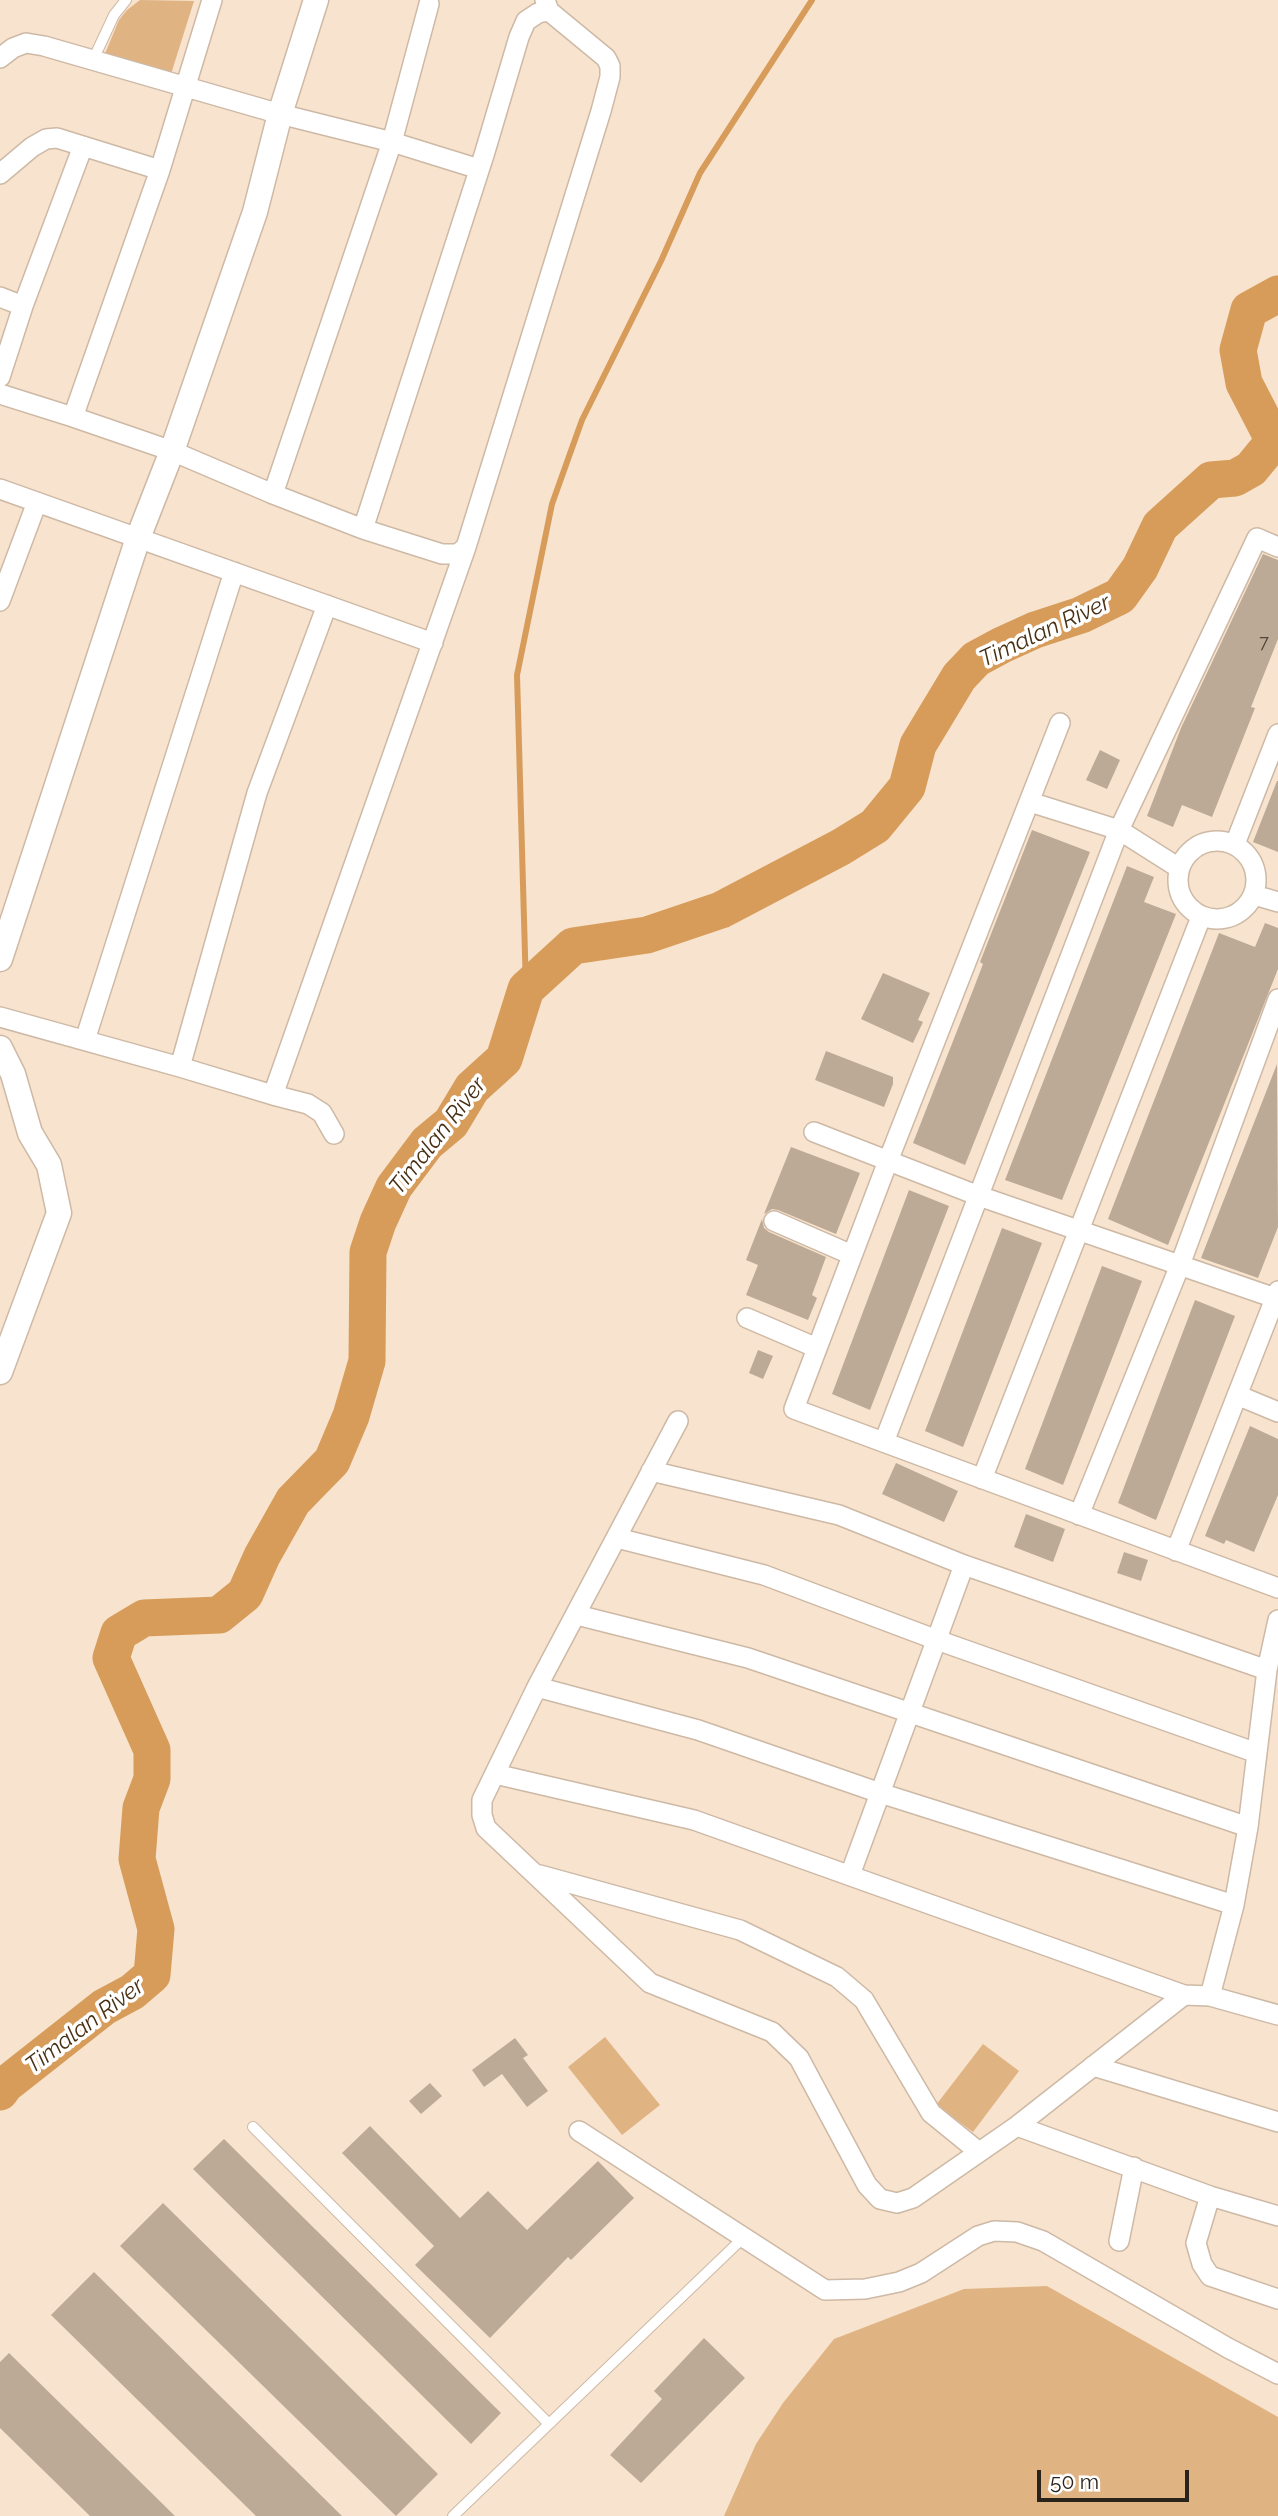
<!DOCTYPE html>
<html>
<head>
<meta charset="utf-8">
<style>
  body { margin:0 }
  #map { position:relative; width:1278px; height:2516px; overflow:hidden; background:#f7e3ce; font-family:Raleway,sans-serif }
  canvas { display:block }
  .scale { position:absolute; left:1037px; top:2470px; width:152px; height:32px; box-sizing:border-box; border:4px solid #2a231b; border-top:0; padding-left:9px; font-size:21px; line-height:24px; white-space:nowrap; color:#2a231b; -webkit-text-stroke:5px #fff; paint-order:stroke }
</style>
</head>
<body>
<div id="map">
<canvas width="1278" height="2516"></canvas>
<div class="scale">50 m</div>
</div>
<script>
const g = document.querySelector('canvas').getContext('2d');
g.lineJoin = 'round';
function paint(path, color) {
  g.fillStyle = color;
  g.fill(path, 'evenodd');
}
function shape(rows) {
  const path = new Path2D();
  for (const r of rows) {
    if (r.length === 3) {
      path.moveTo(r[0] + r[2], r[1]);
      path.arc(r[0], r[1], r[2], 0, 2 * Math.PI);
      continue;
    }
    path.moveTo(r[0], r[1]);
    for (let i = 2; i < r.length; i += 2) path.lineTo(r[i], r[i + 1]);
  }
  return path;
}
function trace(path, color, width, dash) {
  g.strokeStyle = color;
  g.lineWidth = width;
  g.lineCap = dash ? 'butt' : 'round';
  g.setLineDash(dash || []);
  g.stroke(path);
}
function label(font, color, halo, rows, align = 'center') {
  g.font = font + ' Raleway,sans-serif';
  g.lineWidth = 7;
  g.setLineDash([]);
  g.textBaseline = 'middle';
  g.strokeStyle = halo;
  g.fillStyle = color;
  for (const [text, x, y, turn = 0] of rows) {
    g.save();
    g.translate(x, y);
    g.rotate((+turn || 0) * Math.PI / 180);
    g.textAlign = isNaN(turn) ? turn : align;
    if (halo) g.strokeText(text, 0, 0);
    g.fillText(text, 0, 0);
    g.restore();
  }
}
paint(shape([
  [140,0,194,1,171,74,104,56,119,20,127,10],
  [605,2037,660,2105,622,2135,568,2067],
  [983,2044,1019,2071,973,2132,936,2105],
  [1047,2286,1278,2417,1278,2516,724,2516,756,2444,783,2403,834,2339,964,2289]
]), '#e0b383');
trace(shape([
  [526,989,517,675,552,504,582,420,661,261,700,173,812,0]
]), '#d79c59', 6);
trace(shape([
  [0,2092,5,2085,104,2007,132,1992,152,1975,156,1929,137,1859,141,1808,152,1779,152,1750,111,1658,119,1633,144,1618,219,1615,245,1594,262,1556,293,1501,332,1461,351,1416,367,1361,368,1252,378,1222,394,1187,427,1143,451,1123,472,1088,504,1059,526,989,573,946,647,935,721,910,841,847,875,826,907,787,918,745,959,677,976,659,1002,645,1035,630,1081,615,1120,596,1140,568,1160,526,1211,480,1235,478,1251,469,1274,441,1244,383,1238,350,1249,310,1278,294]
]), '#d79c59', 37);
paint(shape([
  [1263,554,1278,560,1278,639,1251,707,1255,708,1212,817,1182,805,1173,827,1147,816,1181,728],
  [1100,750,1120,760,1107,789,1086,780],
  [1277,781,1278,781,1278,852,1253,842],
  [1032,830,1090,852,965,1165,913,1143,975,985,983,964,980,962],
  [1127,866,1154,877,1144,902,1176,914,1062,1200,1005,1180],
  [1265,923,1278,928,1278,969,1168,1245,1108,1219,1219,933,1255,947],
  [883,973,930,993,918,1020,923,1022,913,1043,861,1019],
  [826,1051,893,1077,893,1084,884,1107,815,1080],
  [1277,1064,1278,1227,1258,1278,1201,1258],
  [791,1147,860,1173,836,1234,778,1210,772,1209,764,1214],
  [909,1190,949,1206,870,1410,832,1394],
  [762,1219,764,1228,769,1232,826,1257,812,1295,817,1298,808,1320,746,1295,758,1265,746,1260],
  [1002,1228,1042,1243,963,1447,925,1431],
  [1102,1266,1142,1281,1063,1485,1025,1469],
  [1195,1300,1235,1316,1156,1520,1118,1503],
  [758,1350,773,1356,763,1379,749,1373],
  [1250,1426,1278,1439,1278,1495,1254,1552,1226,1540,1224,1544,1205,1536],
  [896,1463,958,1491,944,1522,882,1494],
  [1026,1514,1065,1529,1053,1562,1014,1547],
  [1124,1552,1148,1560,1141,1581,1117,1573],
  [515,2038,528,2055,523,2058,548,2091,527,2107,502,2074,484,2087,472,2070],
  [430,2083,442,2096,421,2114,409,2101],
  [370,2126,460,2218,488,2191,527,2230,598,2161,634,2198,571,2260,568,2257,490,2338,415,2265,434,2246,342,2153],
  [224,2139,501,2413,471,2444,193,2169],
  [163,2203,438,2474,396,2516,120,2246],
  [94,2272,342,2516,256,2516,51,2315],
  [704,2338,745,2378,641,2483,610,2455,662,2399,654,2391],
  [9,2353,175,2516,90,2516,0,2428,0,2362]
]), '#bdaa96');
const service = shape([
  [93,60,114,15,126,0],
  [253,2127,549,2424],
  [453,2516,743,2238]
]);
const minor = shape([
  [212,0,160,170,73,417,172,451,273,494,363,529,442,554,458,554,466,547,601,111,610,77,610,66,606,58,549,11,545,0],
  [0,58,13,48,26,43,44,46,280,114,392,142,479,169],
  [0,174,32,147,46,139,57,138,160,170],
  [0,297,23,306],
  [0,377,23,306,83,146],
  [0,394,73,417],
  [0,489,433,643],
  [273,494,392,142,429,4],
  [363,529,484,155,519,37,526,21,538,13,549,11],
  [0,601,37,502],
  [1060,723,888,1161,794,1409,1278,1588],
  [1030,802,1119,830,1179,868],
  [1217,880,39],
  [1235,844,1278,734],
  [1254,895,1278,902],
  [0,1017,180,1067,273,1095,466,547],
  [85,1040,234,572],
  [180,1067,257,793,327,605],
  [273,1095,308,1104,322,1113,334,1134],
  [814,1132,979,1196,1278,1299],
  [774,1221,852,1255],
  [747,1318,817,1348],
  [1237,1395,1278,1412],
  [678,1421,537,1687,482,1800,482,1815,486,1828,650,1983,772,2032,799,2058,867,2185,880,2199,897,2203,913,2198,1017,2126,1184,1995],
  [884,1442,1119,830,1257,538,1278,547],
  [651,1471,839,1515,964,1565,1267,1670],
  [982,1479,1201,917],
  [1079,1515,1180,1265,1278,999],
  [617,1538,764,1575,937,1640,1257,1753],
  [1176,1551,1278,1291],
  [577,1615,748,1658,1248,1827],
  [537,1687,698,1730,880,1793,1234,1905],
  [495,1774,694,1820,1184,1995,1210,1996,1278,2015],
  [540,1875,740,1930,837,1977,864,2000,931,2113,979,2152],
  [850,1875,964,1565],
  [1210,1996,1234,1905,1248,1827,1267,1670,1278,1620],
  [1093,2066,1278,2122],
  [1017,2126,1210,2196,1278,2216],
  [579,2131,825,2290,865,2289,899,2282,921,2273,978,2236,994,2231,1017,2232,1043,2241,1228,2348,1278,2374],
  [1210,2196,1196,2243,1202,2264,1210,2276,1278,2299],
  [1119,2241,1134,2167]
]);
const tertiary = shape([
  [0,959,138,538,172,451,255,212,280,114,316,0],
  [0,1048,13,1074,30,1133,49,1165,59,1213,0,1372]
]);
trace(service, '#cdb9a5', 12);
trace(minor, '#cdb9a5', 22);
trace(tertiary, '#cdb9a5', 27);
trace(service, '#fff', 10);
trace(minor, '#fff', 19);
trace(tertiary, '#fff', 24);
label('18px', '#4f453a', null, [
  ["7",1264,643]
]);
label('italic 23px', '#493014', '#fff', [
  ["Timalan River",1045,631,-25],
  ["Timalan River",438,1136,-52],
  ["Timalan River",85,2026,-37]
]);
</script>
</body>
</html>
